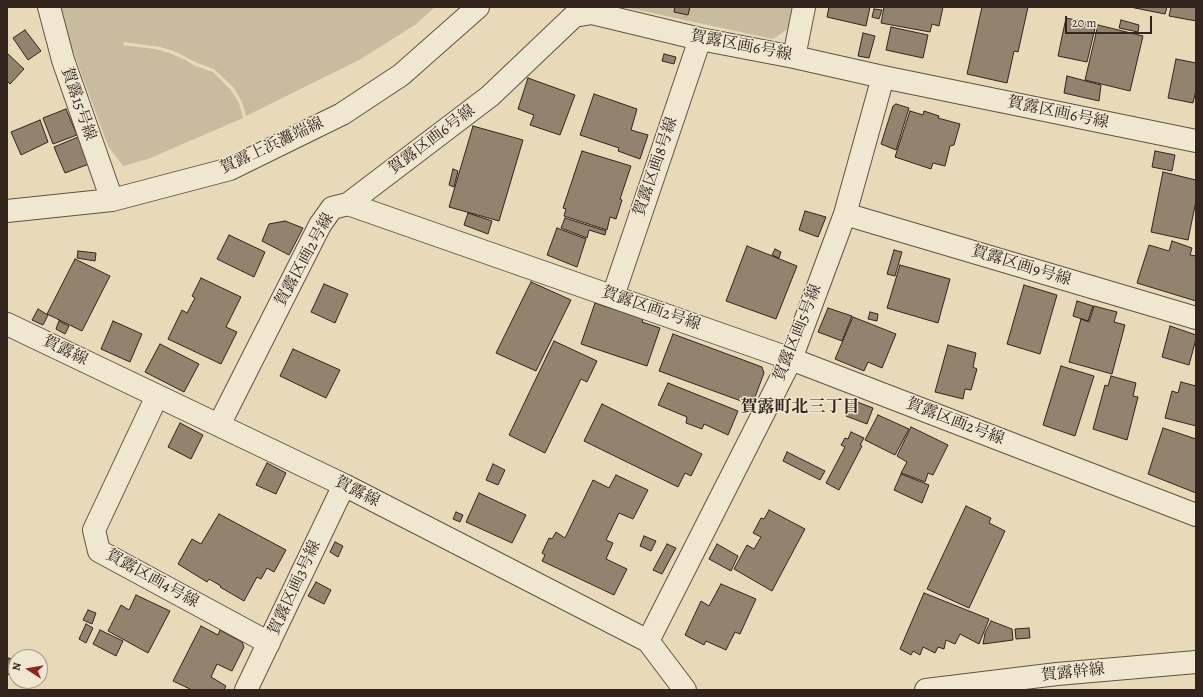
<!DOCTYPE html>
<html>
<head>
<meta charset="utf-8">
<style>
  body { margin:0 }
  #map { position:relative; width:1203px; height:697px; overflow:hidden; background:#e8dab8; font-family:Alegreya,serif }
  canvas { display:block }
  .frame { position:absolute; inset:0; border:8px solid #34241e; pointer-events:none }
  .north { position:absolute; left:8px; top:649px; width:40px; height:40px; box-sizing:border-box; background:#f0e7d1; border:1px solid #a59989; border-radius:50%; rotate:282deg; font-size:11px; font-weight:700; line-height:16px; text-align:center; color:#34241e }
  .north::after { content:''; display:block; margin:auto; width:14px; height:18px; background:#8f2418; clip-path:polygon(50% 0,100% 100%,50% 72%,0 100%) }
  .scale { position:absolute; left:1065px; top:16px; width:87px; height:18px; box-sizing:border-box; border:2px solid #34241e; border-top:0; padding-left:5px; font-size:12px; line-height:14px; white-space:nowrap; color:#34241e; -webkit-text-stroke:3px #f0e7d1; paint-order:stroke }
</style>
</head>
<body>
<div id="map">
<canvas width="1203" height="697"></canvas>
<div class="frame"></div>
<div class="north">N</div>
<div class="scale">20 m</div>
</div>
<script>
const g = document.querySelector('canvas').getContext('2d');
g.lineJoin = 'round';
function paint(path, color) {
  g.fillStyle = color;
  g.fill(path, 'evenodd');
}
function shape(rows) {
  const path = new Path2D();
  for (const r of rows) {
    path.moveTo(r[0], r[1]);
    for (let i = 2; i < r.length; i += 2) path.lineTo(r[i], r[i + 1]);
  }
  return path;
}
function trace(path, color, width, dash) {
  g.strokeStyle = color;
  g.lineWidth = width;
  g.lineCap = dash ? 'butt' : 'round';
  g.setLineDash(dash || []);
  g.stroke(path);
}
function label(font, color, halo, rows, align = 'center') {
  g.font = font + ' Alegreya,"Noto Serif JP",serif';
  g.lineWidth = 3;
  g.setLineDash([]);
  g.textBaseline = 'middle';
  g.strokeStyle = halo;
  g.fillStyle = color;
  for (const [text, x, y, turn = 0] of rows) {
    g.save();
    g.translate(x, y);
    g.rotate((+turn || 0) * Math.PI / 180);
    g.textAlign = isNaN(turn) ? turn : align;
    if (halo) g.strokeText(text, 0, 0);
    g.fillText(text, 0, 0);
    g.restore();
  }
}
paint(shape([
  [60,7,435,7,415,25,359,60,246,116,242,102,234,88,214,69,195,62,174,51,160,47,124,42,123,45,155,49,169,53,186,60,195,66,213,72,231,90,239,103,243,118,148,159,123,166,108,146,64,26],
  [624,7,793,7,788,29,773,39]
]), '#c9bb9e');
const building = shape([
  [675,7,690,7,688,15,674,12,675,7],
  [829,7,870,7,866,26,827,17,829,7],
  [884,7,943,7,939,26,932,24,930,32,881,23,884,7],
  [982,7,1028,7,1018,52,1014,51,1007,83,967,74,982,7],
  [1130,7,1167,7,1165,14,1130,7],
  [1171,7,1196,7,1196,21,1169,16,1171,7],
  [874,9,882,10,879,19,872,17,874,9],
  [1066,18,1096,24,1087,62,1058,56,1066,18],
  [1121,20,1139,25,1138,32,1119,28,1121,20],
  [1098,25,1143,36,1130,91,1085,80,1098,25],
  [891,27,928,35,923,58,886,50,891,27],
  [25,30,41,51,28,60,13,38,25,30],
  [863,33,875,36,869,58,858,56,863,33],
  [7,53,24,69,10,84,7,81,7,53],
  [664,54,676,57,674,64,662,61,664,54],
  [1176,59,1196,63,1196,90,1193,103,1168,98,1176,59],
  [1067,76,1101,85,1099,101,1064,93,1067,76],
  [528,78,575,95,560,135,530,125,534,115,518,109,528,78],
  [594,94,637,109,631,130,648,135,640,159,618,151,619,148,580,135,594,94],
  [896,104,909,108,896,150,881,144,893,106,896,104],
  [66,109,77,135,53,144,43,118,66,109],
  [910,111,923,115,924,111,939,116,938,118,960,124,954,145,950,146,945,166,933,163,931,169,895,157,910,111],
  [40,120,48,142,21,155,11,132,40,120],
  [473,126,523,140,499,221,449,207,473,126],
  [78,137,89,164,65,173,54,147,78,137],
  [582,151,631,166,620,199,622,200,616,219,610,217,607,230,564,216,566,209,563,208,582,151],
  [1155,151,1175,155,1172,171,1152,167,1155,151],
  [453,169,458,171,454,187,449,185,453,169],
  [1163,172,1196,180,1196,201,1188,240,1151,232,1163,172],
  [805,211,826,217,818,237,799,230,805,211],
  [468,213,492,221,488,234,464,225,468,213],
  [565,218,606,231,605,235,589,230,587,238,561,228,565,218],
  [285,221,303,228,289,255,262,241,269,224,285,221],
  [557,228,586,239,577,267,547,255,557,228],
  [229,235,265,252,254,277,217,259,229,235],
  [1172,241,1192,248,1190,255,1196,256,1196,301,1137,283,1149,245,1169,251,1172,241],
  [747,246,797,266,776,319,726,301,747,246],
  [775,249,781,252,779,258,772,255,775,249],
  [894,250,902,252,895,276,887,274,894,250],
  [78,251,96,253,95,261,77,258,78,251],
  [75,259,110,276,82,331,47,314,75,259],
  [900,265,950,279,938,323,887,308,900,265],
  [201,278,241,297,226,327,237,332,221,364,168,339,182,310,187,313,195,298,192,296,201,278],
  [531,282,571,300,536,371,496,353,531,282],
  [324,284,348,294,335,323,311,312,324,284],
  [1024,285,1057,295,1040,354,1007,344,1024,285],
  [1077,301,1093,306,1088,321,1073,316,1077,301],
  [595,303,643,319,642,322,660,328,647,366,581,344,595,303],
  [1094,306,1117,312,1114,322,1125,325,1112,374,1069,362,1081,319,1089,322,1094,306],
  [828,308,852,316,842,341,818,332,828,308],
  [38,309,48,315,43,325,32,320,38,309],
  [870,312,878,314,877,321,868,319,870,312],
  [853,317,896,334,882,368,868,362,864,371,835,359,853,317],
  [59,321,69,326,65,334,56,329,59,321],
  [113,321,142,334,130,362,101,349,113,321],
  [1170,326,1196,335,1196,339,1189,365,1162,357,1170,326],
  [673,334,762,367,764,373,752,405,659,371,673,334],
  [554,341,597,361,587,382,581,379,545,453,509,435,554,341],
  [160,344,199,364,184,392,145,372,160,344],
  [948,345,976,353,973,367,977,369,971,390,965,389,963,399,935,392,948,345],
  [293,349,340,370,326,398,280,376,293,349],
  [1061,366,1094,376,1075,436,1043,425,1061,366],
  [1111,376,1136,383,1133,396,1138,397,1127,440,1093,429,1105,385,1108,386,1111,376],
  [1181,382,1196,386,1196,426,1165,418,1172,391,1178,393,1181,382],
  [668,383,738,411,728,435,704,424,702,429,686,423,687,417,658,405,668,383],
  [852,400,873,408,867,424,846,416,852,400],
  [602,404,702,454,691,476,685,473,678,487,584,441,602,404],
  [878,415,909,429,895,455,865,440,878,415],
  [180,423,203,435,191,459,168,447,180,423],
  [911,427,948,445,933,475,928,473,925,482,901,473,907,462,897,456,911,427],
  [1163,428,1196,439,1196,493,1148,474,1163,428],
  [851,432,864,438,860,445,862,446,839,490,826,483,845,447,841,445,845,438,848,439,851,432],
  [787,452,825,471,820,480,783,461,787,452],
  [267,463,286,473,276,494,256,485,267,463],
  [493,464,505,470,498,485,486,480,493,464],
  [901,474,929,485,922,503,894,490,901,474],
  [616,475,648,490,633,519,619,513,606,540,613,543,606,559,627,569,614,595,542,561,545,555,542,553,549,538,552,539,556,532,565,538,593,480,609,488,616,475],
  [479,493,526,515,512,543,466,522,479,493],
  [966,506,991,518,989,523,1005,531,969,608,927,589,966,506],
  [769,510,805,529,772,591,734,569,747,545,754,549,761,537,753,533,761,518,764,519,769,510],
  [456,512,463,515,460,522,453,519,456,512],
  [219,514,286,550,274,572,267,568,261,579,257,577,244,601,220,587,221,586,209,579,207,582,178,564,192,539,201,544,219,514],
  [644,536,656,541,651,551,640,546,644,536],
  [335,542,343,546,338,557,330,552,335,542],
  [667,544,676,548,662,574,653,570,667,544],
  [717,544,738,556,731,571,709,559,717,544],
  [316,582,331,590,324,604,308,596,316,582],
  [721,584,756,599,740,634,735,632,726,650,706,641,704,645,685,635,701,601,709,606,721,584],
  [924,593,989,619,979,644,960,634,955,644,946,640,944,649,938,647,935,653,923,647,920,655,913,651,911,655,900,649,924,593],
  [136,595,170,611,148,653,108,631,121,605,129,610,136,595],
  [88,610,96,613,92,624,83,620,88,610],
  [991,621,1012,629,1013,640,983,644,985,633,991,621],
  [86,624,93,628,86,643,79,639,86,624],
  [201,626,218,635,220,630,242,642,244,647,232,671,217,664,211,677,226,686,224,690,192,690,173,681,201,626],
  [1029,628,1030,638,1016,639,1015,629,1029,628],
  [100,630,123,641,116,656,93,644,100,630],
  [9,658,16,661,16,677,7,674,7,662,9,658]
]);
paint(building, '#92836e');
trace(building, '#34241e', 1);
const minor = shape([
  [49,7,63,60,112,200],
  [794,57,804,7],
  [348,204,490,96,574,16,592,13,700,39,794,57,883,77,1196,141],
  [7,211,112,200,230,169,342,114,401,75,478,7],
  [845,214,1196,318],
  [613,296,700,39],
  [7,324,344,485,648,641,685,690],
  [157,396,94,530,99,551,269,643],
  [219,425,320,225,332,208,348,204,791,359,1196,515],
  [648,641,791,359,845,214,883,77],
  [246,690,344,485],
  [926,690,1057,674,1196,662]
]);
trace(minor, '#615244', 24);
trace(minor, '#f0e7d1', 22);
label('16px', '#34241e', '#f0e7d1', [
  ["賀露区画6号線",741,46,11],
  ["賀露15号線",78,104,71],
  ["賀露区画6号線",1058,113,12],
  ["賀露区画6号線",432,140,-37],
  ["賀露上浜灘端線",272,146,-25],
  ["賀露区画8号線",656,167,-71],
  ["賀露区画2号線",305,260,-61],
  ["賀露区画9号線",1021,266,17],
  ["賀露区画2号線",651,309,19],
  ["賀露区画5号線",798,333,-68],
  ["賀露線",65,351,26],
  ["賀露区画2号線",955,422,21],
  ["賀露線",357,492,27],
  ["賀露区画4号線",152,579,29],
  ["賀露区画3号線",295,588,-65],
  ["賀露幹線",1073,673,-6]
]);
label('bold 17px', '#34241e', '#f0e7d1', [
  ["賀露町北三丁目",800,408]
]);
</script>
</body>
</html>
